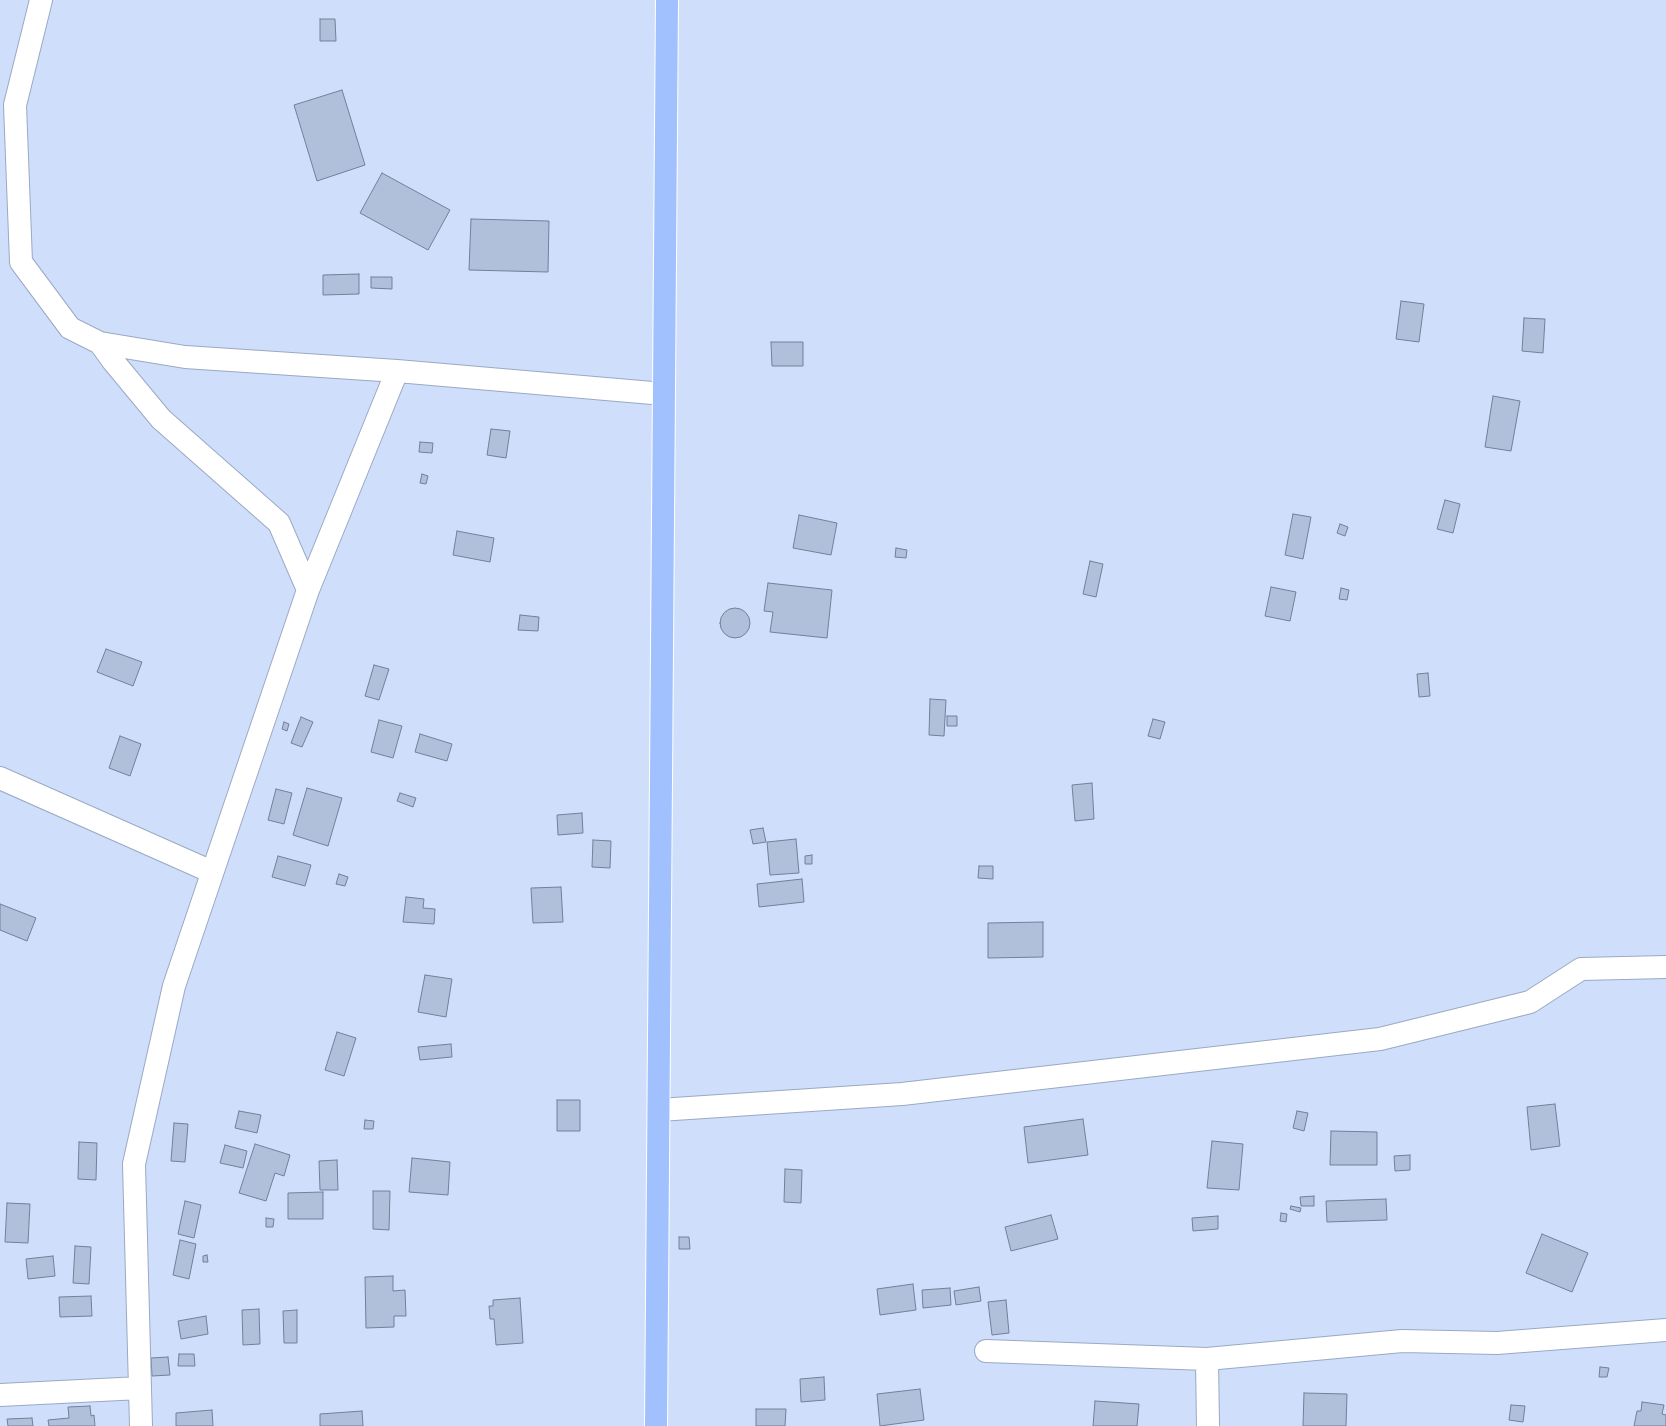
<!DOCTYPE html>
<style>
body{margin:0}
canvas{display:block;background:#cfdffb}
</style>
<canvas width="1666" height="1426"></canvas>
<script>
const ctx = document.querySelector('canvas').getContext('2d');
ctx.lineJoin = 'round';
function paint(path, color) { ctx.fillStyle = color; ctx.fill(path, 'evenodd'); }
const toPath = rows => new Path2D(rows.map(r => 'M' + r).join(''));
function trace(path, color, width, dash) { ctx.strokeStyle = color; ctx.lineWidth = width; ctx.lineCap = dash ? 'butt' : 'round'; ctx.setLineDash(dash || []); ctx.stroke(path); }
const building = toPath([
 [320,19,335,19,336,41,320,41,320,19],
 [342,90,365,165,317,181,294,105,342,90],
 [382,173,450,210,428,250,360,213,382,173],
 [471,219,549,221,548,272,469,270,471,219],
 [359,274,359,294,323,295,323,275,359,274],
 [371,277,392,277,392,289,371,288,371,277],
 [1401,301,1424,304,1419,342,1396,339,1401,301],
 [1524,318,1545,319,1543,353,1522,351,1524,318],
 [771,342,803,342,803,366,772,366,771,342],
 [1493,396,1520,401,1511,451,1485,447,1493,396],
 [491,429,510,431,506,458,487,455,491,429],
 [420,442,433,443,432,453,419,452,420,442],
 [422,474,428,476,426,484,420,483,422,474],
 [1445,500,1460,504,1453,533,1437,529,1445,500],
 [1293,514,1311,517,1303,559,1285,555,1293,514],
 [799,515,837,523,831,555,793,548,799,515],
 [1340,524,1348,527,1345,536,1337,533,1340,524],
 [457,531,494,538,490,562,453,555,457,531],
 [896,548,907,550,906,558,895,557,896,548],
 [1090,561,1103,564,1096,597,1083,594,1090,561],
 [768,583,832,590,827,638,770,632,773,612,764,611,768,583],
 [1271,587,1296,592,1290,621,1265,616,1271,587],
 [1341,588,1349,590,1347,600,1339,599,1341,588],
 '720 623a15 15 0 1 1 30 0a15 15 0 1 1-30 0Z',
 [520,615,539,617,538,631,518,630,520,615],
 [106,649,142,662,133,686,97,672,106,649],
 [374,665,389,669,379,700,365,696,374,665],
 [1428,673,1430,696,1419,697,1417,674,1428,673],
 [930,699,946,700,944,736,929,735,930,699],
 [947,716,957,716,957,726,947,726,947,716],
 [301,717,313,722,302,747,291,743,301,717],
 [1153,719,1165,722,1160,739,1148,736,1153,719],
 [379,720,402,726,393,758,371,752,379,720],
 [284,722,289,724,287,731,282,729,284,722],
 [420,734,452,744,447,761,415,752,420,734],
 [120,736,141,744,130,776,109,768,120,736],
 [1092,783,1094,819,1075,821,1072,785,1092,783],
 [307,788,342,798,328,846,293,835,307,788],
 [276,789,292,793,284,824,268,820,276,789],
 [400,793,416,798,413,807,397,801,400,793],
 [582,813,583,833,558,835,557,815,582,813],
 [763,828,766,842,753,844,750,830,763,828],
 [796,839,799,873,770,875,767,842,796,839],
 [593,840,611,841,610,868,592,867,593,840],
 [812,855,812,864,805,864,805,856,812,855],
 [278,856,311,865,305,886,272,877,278,856],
 [979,866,993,866,993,879,978,878,979,866],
 [339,874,348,877,345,886,336,884,339,874],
 [802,879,804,902,759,907,757,884,802,879],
 [561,887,563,922,533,923,531,888,561,887],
 [406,897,424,899,423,908,435,909,434,924,403,922,406,897],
 [0,904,36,918,27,941,0,930,0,904],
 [1043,922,1043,957,988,958,988,923,1043,922],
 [425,975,452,979,446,1017,418,1012,425,975],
 [337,1032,356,1038,344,1076,325,1070,337,1032],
 [451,1044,452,1057,420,1060,418,1047,451,1044],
 [557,1100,580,1100,580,1131,557,1131,557,1100],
 [1555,1104,1560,1146,1531,1150,1527,1107,1555,1104],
 [239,1111,261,1115,257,1133,235,1128,239,1111],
 [1297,1111,1308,1113,1304,1131,1293,1128,1297,1111],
 [1083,1119,1088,1155,1028,1163,1024,1127,1083,1119],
 [365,1120,374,1121,373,1129,364,1129,365,1120],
 [174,1123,188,1124,185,1162,171,1161,174,1123],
 [1331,1131,1377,1132,1377,1165,1330,1165,1331,1131],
 [1212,1141,1243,1144,1239,1190,1207,1188,1212,1141],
 [79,1142,97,1143,96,1180,78,1179,79,1142],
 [255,1144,290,1155,284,1176,275,1173,266,1201,239,1193,255,1144],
 [225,1145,247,1151,243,1168,220,1163,225,1145],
 [1410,1155,1410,1170,1395,1171,1394,1156,1410,1155],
 [412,1158,450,1162,448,1195,409,1192,412,1158],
 [337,1160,338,1190,320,1190,319,1161,337,1160],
 [785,1169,802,1170,801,1203,784,1202,785,1169],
 [373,1191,390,1191,389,1230,373,1229,373,1191],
 [323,1192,323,1219,288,1219,288,1193,323,1192],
 [1314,1196,1314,1206,1301,1206,1300,1197,1314,1196],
 [1386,1199,1387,1220,1327,1222,1326,1201,1386,1199],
 [185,1201,201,1205,194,1238,178,1234,185,1201],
 [7,1203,30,1204,28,1243,5,1242,7,1203],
 [1291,1206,1301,1208,1300,1212,1290,1209,1291,1206],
 [1281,1213,1287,1214,1286,1222,1280,1221,1281,1213],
 [1051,1215,1058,1239,1011,1251,1005,1227,1051,1215],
 [1218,1216,1218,1229,1193,1231,1192,1218,1218,1216],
 [266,1218,274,1219,273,1227,266,1227,266,1218],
 [1542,1234,1588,1253,1572,1292,1526,1273,1542,1234],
 [679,1237,689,1237,690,1249,679,1249,679,1237],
 [180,1240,196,1244,189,1279,173,1275,180,1240],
 [75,1246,91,1247,89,1284,73,1283,75,1246],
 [207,1255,208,1262,203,1262,203,1256,207,1255],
 [53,1256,55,1276,28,1279,26,1259,53,1256],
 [393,1276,393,1291,405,1290,406,1316,394,1316,394,1327,366,1328,365,1277,393,1276],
 [913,1284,916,1310,880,1315,877,1289,913,1284],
 [979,1287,981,1301,956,1305,954,1291,979,1287],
 [950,1288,951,1305,923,1308,922,1290,950,1288],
 [91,1296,92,1316,60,1317,59,1297,91,1296],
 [520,1298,523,1343,496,1345,494,1319,490,1319,489,1306,493,1306,493,1300,520,1298],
 [1006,1300,1009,1333,992,1335,988,1302,1006,1300],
 [259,1309,260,1344,243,1345,242,1310,259,1309],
 [297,1310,297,1343,284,1343,283,1311,297,1310],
 [206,1316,208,1334,181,1339,178,1321,206,1316],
 [179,1354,194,1354,195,1366,178,1366,179,1354],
 [168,1357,170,1375,152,1376,151,1358,168,1357],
 [1600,1367,1609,1368,1607,1377,1599,1377,1600,1367],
 [824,1377,825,1400,801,1402,800,1379,824,1377],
 [920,1389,924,1420,880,1426,877,1394,920,1389],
 [1304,1393,1347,1394,1346,1426,1303,1426,1304,1393],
 [1095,1401,1139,1404,1137,1426,1093,1426,1095,1401],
 [1642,1402,1664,1405,1662,1414,1666,1415,1666,1426,1634,1426,1637,1411,1641,1411,1642,1402],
 [1511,1405,1525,1406,1523,1422,1509,1420,1511,1405],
 [90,1406,91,1416,94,1415,95,1426,49,1426,48,1420,69,1418,68,1407,90,1406],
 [756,1409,786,1409,785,1426,756,1426,756,1409],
 [212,1410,213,1426,176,1426,176,1413,212,1410],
 [362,1411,363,1426,320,1426,320,1414,362,1411],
 [32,1418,33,1426,8,1426,7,1419,32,1418]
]);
const minor = toPath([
 [41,0,15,105,21,262,70,328,100,343,185,357,397,371,664,394],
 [100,343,113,361,161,419,279,523,308,590],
 [0,778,212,872],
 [659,1110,902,1094,1380,1039,1530,1002,1581,969,1666,967],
 [986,1351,1207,1359,1402,1341,1497,1343,1666,1330],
 [1207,1359,1208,1426],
 [0,1395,140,1388],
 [141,1426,134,1164,174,986,308,590,397,371]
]);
const major = toPath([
 [656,1426,667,0]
]);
paint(building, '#b0bfda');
trace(building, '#72809a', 1);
trace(minor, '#9aa9c3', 24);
trace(major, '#fff', 24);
trace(minor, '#fff', 22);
trace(major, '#a0c1fe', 22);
</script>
